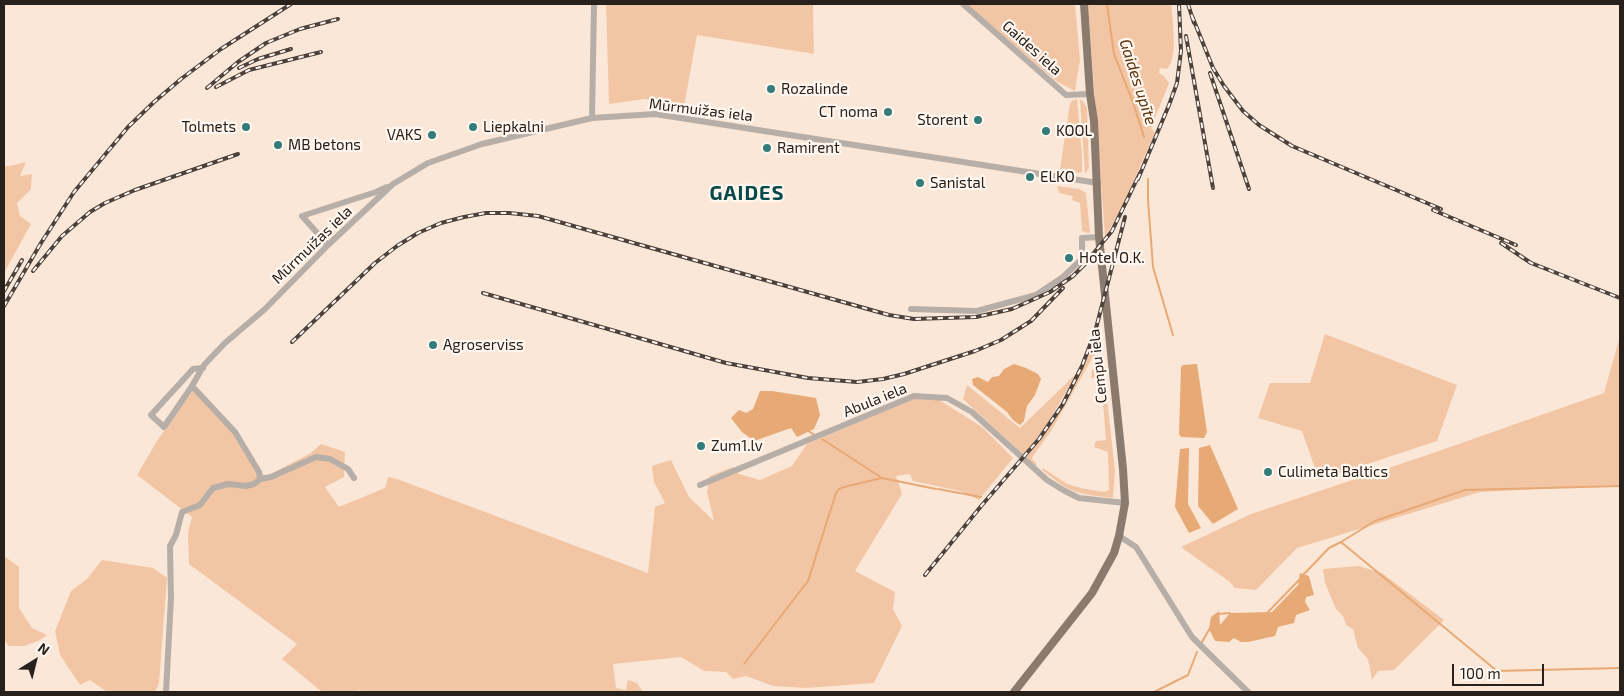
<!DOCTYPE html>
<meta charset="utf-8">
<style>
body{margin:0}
#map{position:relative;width:1624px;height:696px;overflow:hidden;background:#fbe7d7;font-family:"Exo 2",sans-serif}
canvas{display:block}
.frame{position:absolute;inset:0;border:5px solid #28211b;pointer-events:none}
.north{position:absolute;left:10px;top:636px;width:50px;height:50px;-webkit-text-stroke:4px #fff7f0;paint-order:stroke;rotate:36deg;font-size:14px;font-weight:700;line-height:20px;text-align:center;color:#28211b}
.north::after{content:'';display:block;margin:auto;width:18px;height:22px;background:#28211b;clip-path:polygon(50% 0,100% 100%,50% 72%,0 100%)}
.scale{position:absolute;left:1452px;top:664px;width:92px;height:22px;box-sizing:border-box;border:2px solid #28211b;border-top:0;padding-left:6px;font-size:15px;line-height:18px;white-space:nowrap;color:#28211b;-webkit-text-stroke:4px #fff7f0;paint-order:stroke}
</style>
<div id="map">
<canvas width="1624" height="696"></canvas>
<div class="frame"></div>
<div class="north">N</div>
<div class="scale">100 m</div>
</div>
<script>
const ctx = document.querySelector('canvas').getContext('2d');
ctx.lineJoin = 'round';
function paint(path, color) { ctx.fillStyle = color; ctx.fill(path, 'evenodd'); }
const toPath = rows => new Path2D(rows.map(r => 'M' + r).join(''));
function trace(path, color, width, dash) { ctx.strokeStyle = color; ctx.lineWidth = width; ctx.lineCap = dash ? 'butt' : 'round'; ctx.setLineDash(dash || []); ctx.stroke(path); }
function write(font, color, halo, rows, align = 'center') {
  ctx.font = font + ' "Exo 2",sans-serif'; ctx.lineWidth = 4.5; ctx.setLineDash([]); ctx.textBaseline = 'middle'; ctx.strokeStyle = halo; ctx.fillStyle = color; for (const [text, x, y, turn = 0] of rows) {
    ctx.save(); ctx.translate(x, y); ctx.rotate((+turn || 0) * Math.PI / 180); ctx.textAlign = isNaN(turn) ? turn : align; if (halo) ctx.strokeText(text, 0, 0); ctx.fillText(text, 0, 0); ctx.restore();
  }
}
const green = toPath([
 [606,4,813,4,814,54,697,35,684,106,645,99,609,104],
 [966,4,1075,4,1080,60,1075,91,1056,81],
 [1088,4,1171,4,1173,22,1174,49,1171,63,1167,69,1160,68,1159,73,1164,76,1169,83,1151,128,1155,133,1118,216,1105,236],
 [1077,99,1082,154,1082,172,1079,173,1060,169,1070,104,1072,101],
 [1080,100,1083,101,1087,108,1089,168,1085,174],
 [26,162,20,176,32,174,31,189,17,203,20,216,31,224,4,273,4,166,10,166],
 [1057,186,1079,189,1086,193,1090,232,1088,233,1082,231,1080,203,1072,200,1073,196,1059,193],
 [1099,322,1101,348,1098,348,1051,431,1033,456,1032,459,1037,464,1035,466,1026,457,1043,437,1070,393,1086,360],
 [1325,334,1457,385,1437,441,1319,480,1302,431,1258,418,1270,383,1310,383],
 [1620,336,1620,485,1480,492,1297,548,1256,590,1235,588,1230,582,1181,547,1251,514,1433,453,1604,393],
 [1099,364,1103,364,1115,471,1113,498,1089,495,1076,492,1063,486,1042,470,1043,468,1067,484,1081,488,1104,492,1109,490,1108,452,1094,447,1096,441,1106,440,1101,377,1091,378,1092,370],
 [1078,372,1046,426,1024,455,963,399,967,385,1020,428],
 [193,390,232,430,265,477,311,453,321,444,345,452,344,477,325,487,339,507,385,488,388,477,397,479,648,573,655,507,665,503,654,482,652,466,671,460,689,497,714,521,707,492,710,476,733,467,739,474,760,480,792,466,807,444,914,399,936,398,982,427,1013,458,979,500,960,491,913,481,910,474,896,476,902,494,855,571,895,592,893,609,902,626,874,683,806,688,773,686,746,676,733,679,726,672,704,671,681,657,613,664,616,688,626,690,628,680,637,683,643,692,362,692,360,690,354,692,322,692,282,659,297,644,189,564,188,533,192,517,137,475,157,441],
 [4,556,19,567,19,608,32,628,47,635,38,641,24,646,9,646,4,640],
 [102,560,153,568,167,578,159,683,155,692,107,692,90,680,80,685,60,655,55,631,71,591,87,579],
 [1359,566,1382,573,1444,620,1394,670,1378,671,1372,680,1368,659,1358,648,1353,629,1346,625,1343,616,1336,609,1325,583,1323,569]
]);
const water = toPath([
 [1014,364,1026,368,1038,374,1041,379,1035,395,1027,406,1024,421,1020,425,1013,420,1007,412,973,385,972,379,978,377,988,382,992,377,999,376,1004,369],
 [1197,364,1207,432,1204,438,1181,437,1179,434,1181,367,1183,365],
 [760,391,772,391,816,398,820,415,814,429,797,437,791,428,754,441,742,432,731,418,739,410,746,413,753,409],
 [1210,445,1238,509,1213,524,1198,506,1199,448],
 [1189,448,1188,504,1201,528,1189,533,1175,507,1180,449],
 [1300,573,1309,576,1314,595,1306,597,1305,602,1310,610,1296,615,1294,623,1278,627,1275,636,1248,642,1241,642,1234,638,1229,642,1215,641,1209,629,1211,617,1219,611,1220,625,1230,613,1272,612,1298,585]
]);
const stream = toPath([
 [1107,4,1114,54,1134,105,1144,137],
 [1148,179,1148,200,1153,267,1173,335],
 [807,430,816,436],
 [882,478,936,489],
 [938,489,981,497],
 [1341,542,1375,521,1465,490,1620,486],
 [1303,575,1329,548,1341,542,1497,671,1620,668],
 [1267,613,1300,579],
 [1218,614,1230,613],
 [1202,642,1210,628],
 [744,664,808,581,836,493,839,489,844,487,882,478,822,439],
 [1154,692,1188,675,1197,652]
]);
const minor = toPath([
 [963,4,1066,95,1090,94],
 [592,118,594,4],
 [328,245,302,216,376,192,387,187],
 [911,309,977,311,1036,295,1063,277,1082,259,1082,238,1099,237],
 [203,368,193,369,151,415,164,427,192,386,204,365,225,343,265,309,328,245,393,184,428,163,482,144,592,118,655,114,1098,183],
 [192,386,235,432,259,472,260,479],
 [260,479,271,477,316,457,330,459,348,469,354,478],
 [700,485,914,396,947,398,972,412,1047,480,1063,490,1079,498,1125,503],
 [1119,536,1136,547,1192,637,1248,692],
 [166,692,171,598,170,546,176,535,182,512,200,505,213,488,228,484,246,486,254,484,260,479]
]);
const major = toPath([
 [1014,692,1092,593,1114,553,1119,536,1125,503,1123,469,1099,237,1094,121,1090,94,1084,4]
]);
const rail = toPath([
 [1188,4,1194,23],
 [1192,16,1213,68,1224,86,1243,111,1259,125,1292,146,1441,209],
 [1186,36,1213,188],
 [239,68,258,59,291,49],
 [1210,73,1249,189],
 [216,87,249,70,321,52],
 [207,88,238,62,266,43,300,29,338,19],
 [1138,179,1169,105,1177,83,1181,51,1179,4],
 [1433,210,1516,245],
 [1501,243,1531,263,1620,298],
 [1083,266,1112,231,1140,173],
 [33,271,62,236,90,212,105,203,135,190,238,154],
 [4,291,22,260],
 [483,293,726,363,808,378,857,382,883,379,904,374,975,351,1001,340,1031,321,1063,288],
 [4,306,41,243,74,192,128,127,154,102,181,79,221,49,291,4],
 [292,342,375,263,397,246,418,233,441,223,464,217,486,213,509,213,538,216,889,315,914,319,976,317,1012,309,1050,292,1073,276,1088,261],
 [925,575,982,505,1039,439,1063,404,1082,366,1095,332,1125,217]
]);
const markers = [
 [771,89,5,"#337c7a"],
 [888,112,5,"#337c7a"],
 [978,120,5,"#337c7a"],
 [246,127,5,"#337c7a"],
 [473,127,5,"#337c7a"],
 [1046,131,5,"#337c7a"],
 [432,135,5,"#337c7a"],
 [278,145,5,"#337c7a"],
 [767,148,5,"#337c7a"],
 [1030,177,5,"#337c7a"],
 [920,183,5,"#337c7a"],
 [1069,258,5,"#337c7a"],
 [433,345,5,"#337c7a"],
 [701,446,5,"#337c7a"],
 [1268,472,5,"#337c7a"]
];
const streetNames = [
 ["Gaides iela",1032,48,42],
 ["Mūrmuižas iela",701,110,7],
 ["Mūrmuižas iela",312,245,-44],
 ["Cempu iela",1098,366,-96],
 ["Abula iela",875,400,-22]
];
const poiNames = [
 ["Rozalinde",781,89],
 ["CT noma",878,112,"right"],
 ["Storent",968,120,"right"],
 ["Tolmets",236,127,"right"],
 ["Liepkalni",483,127],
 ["KOOL",1056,131],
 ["VAKS",422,135,"right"],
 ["MB betons",288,145],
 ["Ramirent",777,148],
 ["ELKO",1040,177],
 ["Sanistal",930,183],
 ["Hotel O.K.",1079,258],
 ["Agroserviss",443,345],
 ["Zum1.lv",711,446],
 ["Culimeta Baltics",1278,472]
];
const waterNames = [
 ["Gaides upīte",1138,82,72]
];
const districtNames = [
 ["GAIDES",747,193]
];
paint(green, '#f2c6a4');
paint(water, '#e7a976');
trace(stream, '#e7a976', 2);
trace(minor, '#b7aea7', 6);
trace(major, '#8b7b6f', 8);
trace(rail, '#4c423b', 4);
trace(rail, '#fff7f0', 2, [5.5]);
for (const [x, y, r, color] of markers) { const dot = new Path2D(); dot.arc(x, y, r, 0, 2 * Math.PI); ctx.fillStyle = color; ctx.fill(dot); trace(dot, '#fff7f0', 2); }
write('15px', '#28211b', '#fff7f0', streetNames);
write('15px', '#28211b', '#fff7f0', poiNames, 'left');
write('italic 16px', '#5a3109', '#fff7f0', waterNames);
ctx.letterSpacing = '1px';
write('bold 20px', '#084949', '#fff7f0', districtNames);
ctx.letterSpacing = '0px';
</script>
